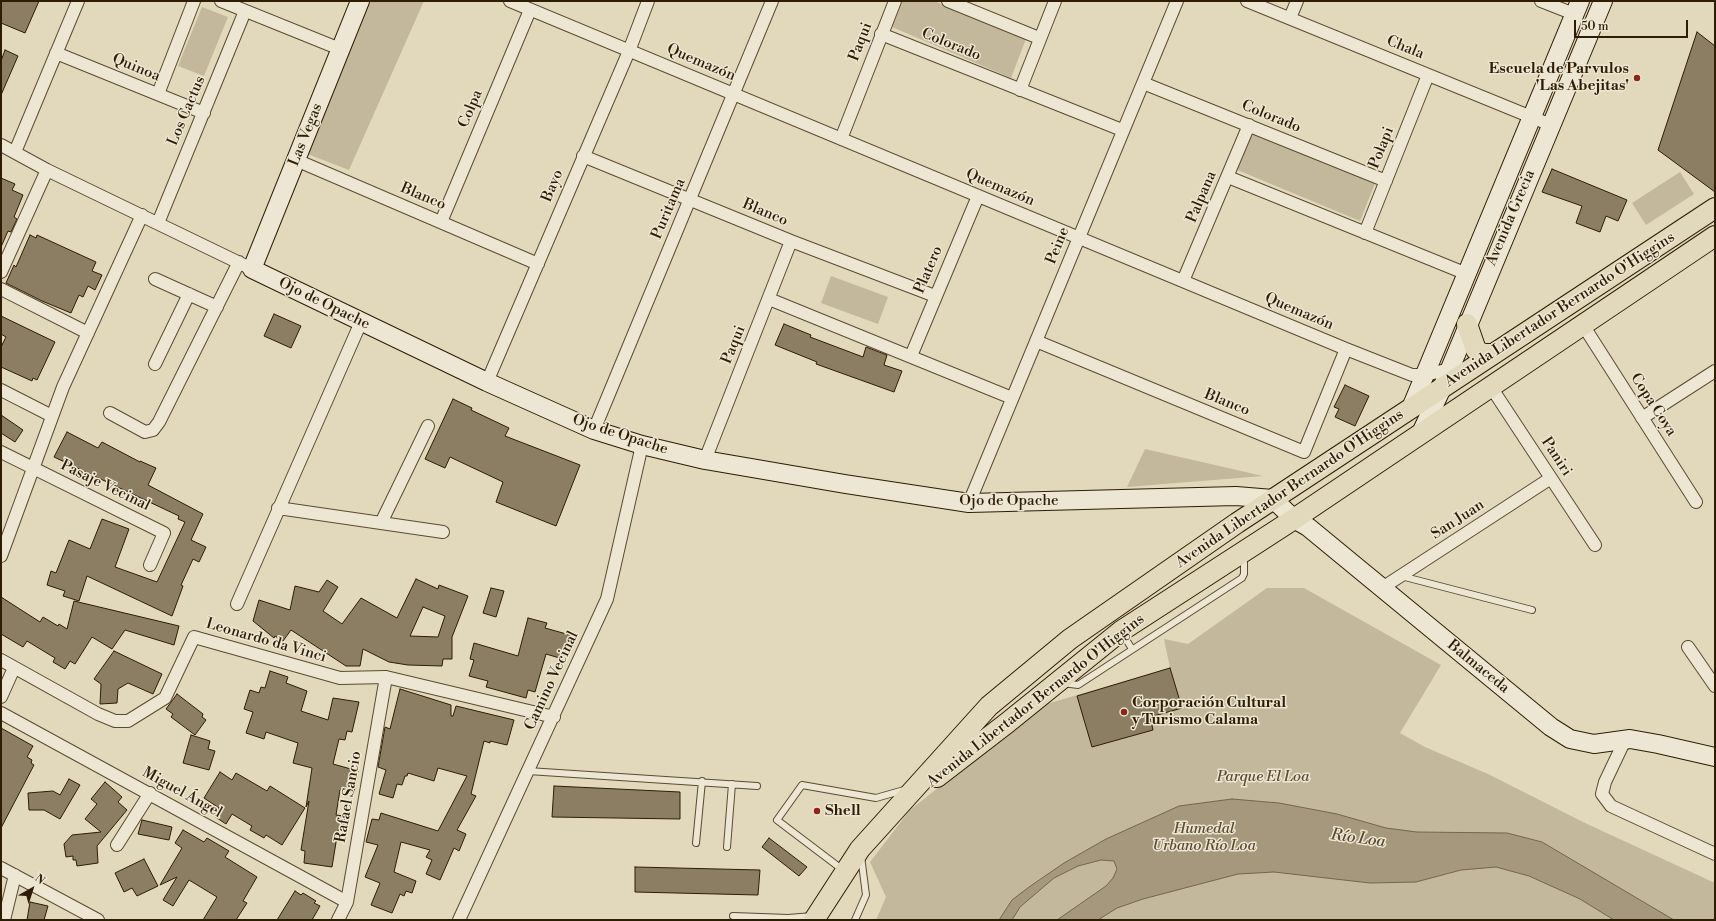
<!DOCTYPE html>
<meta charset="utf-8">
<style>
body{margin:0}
#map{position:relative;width:1716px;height:921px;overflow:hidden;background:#e2d8bb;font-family:"Libre Bodoni",serif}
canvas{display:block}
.frame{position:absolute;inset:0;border:2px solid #2e1c03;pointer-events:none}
.north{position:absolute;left:12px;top:869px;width:40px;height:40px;-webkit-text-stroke:3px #ece6d3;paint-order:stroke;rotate:39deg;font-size:11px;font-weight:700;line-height:16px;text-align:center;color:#2e1c03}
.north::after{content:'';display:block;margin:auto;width:14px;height:18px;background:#2e1c03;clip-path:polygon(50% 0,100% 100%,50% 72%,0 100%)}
.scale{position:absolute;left:1574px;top:20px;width:114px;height:18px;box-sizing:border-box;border:2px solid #2e1c03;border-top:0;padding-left:5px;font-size:12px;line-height:14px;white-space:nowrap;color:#2e1c03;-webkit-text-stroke:3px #ece6d3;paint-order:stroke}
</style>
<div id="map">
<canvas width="1716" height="921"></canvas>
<div class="frame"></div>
<div class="north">N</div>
<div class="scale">50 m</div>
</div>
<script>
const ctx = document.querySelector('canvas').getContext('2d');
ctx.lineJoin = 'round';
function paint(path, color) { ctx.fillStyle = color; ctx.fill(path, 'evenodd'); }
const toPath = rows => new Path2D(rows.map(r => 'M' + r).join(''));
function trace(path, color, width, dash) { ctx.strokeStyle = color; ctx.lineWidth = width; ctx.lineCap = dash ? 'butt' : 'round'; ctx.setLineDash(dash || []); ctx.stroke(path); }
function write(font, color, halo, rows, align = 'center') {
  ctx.font = font + ' "Libre Bodoni",serif'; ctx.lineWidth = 3; ctx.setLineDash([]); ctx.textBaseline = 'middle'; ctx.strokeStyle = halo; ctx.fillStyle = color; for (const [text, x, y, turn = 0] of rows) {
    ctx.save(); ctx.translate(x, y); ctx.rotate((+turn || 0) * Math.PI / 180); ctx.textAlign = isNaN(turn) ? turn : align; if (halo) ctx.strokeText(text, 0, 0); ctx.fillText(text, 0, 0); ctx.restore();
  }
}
const green = toPath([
 [370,1,424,1,349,170,305,153],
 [902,1,934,1,1026,39,1011,78,892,27],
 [202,7,228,17,204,76,178,66],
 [1252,130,1376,181,1360,221,1235,169],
 [1680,172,1694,194,1646,225,1632,203],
 [831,276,888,297,878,324,821,303],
 [1145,449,1263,476,1127,487],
 [1267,588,1304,588,1441,665,1400,733,1425,747,1488,774,1585,823,1715,883,1715,920,876,920,886,897,870,862,910,810,1043,705,1170,668,1164,639,1188,644]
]);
const water = toPath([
 [1232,799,1279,803,1337,814,1386,828,1417,832,1507,833,1542,842,1674,920,1614,920,1580,899,1529,876,1496,867,1461,870,1416,882,1370,883,1274,872,1238,874,1143,899,1117,908,1098,920,1057,920,1106,886,1113,878,1117,869,1114,861,1101,860,1078,866,1054,878,1020,907,1012,920,999,920,1012,900,1029,887,1064,863,1106,839,1179,806,1232,799]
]);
const building = toPath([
 [1,1,39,1,25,33,1,23,1,1],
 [1697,32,1715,46,1715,192,1658,150,1697,32],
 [5,50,18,56,1,95,1,61,5,50],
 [1552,169,1627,200,1618,221,1606,216,1600,232,1576,223,1582,206,1542,192,1552,169],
 [1,178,15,184,12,190,23,195,14,217,17,219,11,232,8,231,1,247,1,178],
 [30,235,36,238,37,235,96,262,92,271,102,275,95,290,88,286,83,297,79,295,71,313,42,301,6,283,14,265,16,267,30,235],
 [274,314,301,326,291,348,264,336,274,314],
 [1,316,55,342,37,380,33,378,32,381,1,367,1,347,6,337,1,334,1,316],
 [784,324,811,335,810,337,863,357,866,347,887,355,884,365,902,371,894,392,816,364,817,362,775,345,784,324],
 [1345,385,1369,396,1355,426,1335,417,1339,409,1334,407,1345,385],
 [453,399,472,408,471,410,509,428,505,436,580,465,556,526,496,502,503,482,450,457,445,468,425,459,453,399],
 [1,415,23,430,15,442,1,433,1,415],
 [67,432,98,448,102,442,140,462,140,461,156,468,148,485,203,514,191,540,206,547,199,562,193,559,181,585,183,586,172,616,87,576,79,601,63,596,65,591,47,585,51,571,56,573,69,540,90,549,102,519,129,529,115,567,157,582,185,522,178,519,179,516,54,457,67,432],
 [416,579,438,589,439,585,468,596,452,637,452,659,443,659,442,666,408,665,389,662,363,649,360,666,346,666,291,630,283,641,275,636,274,638,253,621,259,600,290,610,295,586,319,592,327,580,338,587,323,611,342,624,361,598,397,618,416,579],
 [423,607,445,616,438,637,410,636,423,607],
 [491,588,504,591,496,617,483,613,491,588],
 [1,597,40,622,43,617,58,626,59,624,67,629,74,601,179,626,174,645,125,630,112,649,92,637,75,664,70,661,65,669,53,662,55,658,27,641,23,647,1,634,1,597],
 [528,618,547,623,545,628,570,635,563,659,546,654,535,692,528,690,526,698,486,687,488,681,469,676,474,660,470,659,474,643,518,656,528,618],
 [114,651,162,674,153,694,128,683,118,689,117,703,100,704,101,684,94,679,114,651],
 [1170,668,1182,708,1150,717,1153,730,1092,747,1077,696,1170,668],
 [270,671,288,677,286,683,307,691,301,711,328,720,333,698,359,702,352,732,347,731,345,740,339,739,333,764,358,771,354,792,340,790,336,815,345,816,343,831,338,830,332,867,304,863,305,851,301,850,309,801,306,807,312,768,293,763,298,743,266,732,264,739,246,733,253,712,244,709,250,690,259,693,261,687,265,688,270,671],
 [400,689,451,705,451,716,453,716,456,706,514,720,507,745,490,741,490,743,484,741,471,794,476,796,457,830,466,834,459,851,454,848,440,880,426,874,432,860,426,857,430,850,401,842,394,872,416,881,412,893,406,891,404,896,400,894,392,913,371,905,380,883,365,877,378,845,366,842,372,819,379,820,381,813,438,831,467,776,438,768,434,781,408,773,407,776,405,776,402,785,397,784,393,798,379,794,386,770,378,767,385,727,390,729,400,689],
 [177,694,203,714,202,717,206,720,195,735,171,717,173,714,166,709,177,694],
 [1,728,33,746,27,757,32,760,31,763,34,765,1,828,1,728],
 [191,735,210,741,208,749,215,751,209,770,183,763,191,735],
 [220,772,232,780,236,773,267,791,270,786,305,808,282,845,266,835,264,838,250,830,252,826,232,814,226,824,214,816,219,808,204,798,220,772],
 [69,779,80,785,60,819,44,810,29,810,28,793,53,791,60,795,69,779],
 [105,782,122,797,118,802,127,810,97,846,98,863,77,866,76,860,73,860,73,856,66,857,64,844,72,835,101,832,85,819,97,804,91,799,105,782],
 [554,786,680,792,680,819,552,817,554,786],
 [142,820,172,827,169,840,138,834,142,820],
 [183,830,204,842,207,838,229,851,225,857,257,877,243,901,247,903,236,920,203,920,217,897,189,880,173,906,163,900,177,877,160,885,182,848,175,843,183,830],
 [769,838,807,867,799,876,762,847,769,838],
 [144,859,158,886,137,896,132,888,124,892,115,873,144,859],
 [635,867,760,870,758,895,635,892,635,867],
 [295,891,301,895,303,893,316,901,314,903,320,906,312,920,277,920,295,891],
 [30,902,48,906,44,920,27,920,30,902]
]);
const lane = toPath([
 [1401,576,1532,610],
 [1122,633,1132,649],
 [1063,683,1078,685,1242,578,1244,574,1244,556],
 [528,771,757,786],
 [696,843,702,781],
 [727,847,732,784],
 [843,870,777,820,802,785,876,798,904,790],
 [733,916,788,918,813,916],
 [855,920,866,895,861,856]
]);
const street = toPath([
 [221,1,340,49],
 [510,1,1346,349,1412,375,1425,375,1454,368],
 [948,1,1039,38],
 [1247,1,1551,125],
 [1541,1,1574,14],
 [1290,18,1297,1],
 [881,34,1122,130],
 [56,53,204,113],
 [1143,83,1386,181],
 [1020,90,1055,1],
 [158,94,194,1],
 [841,139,895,1],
 [1,145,47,170,252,269],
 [15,152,78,1],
 [583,156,791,241,935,296],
 [296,160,538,264],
 [1228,177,1467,274],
 [441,222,530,10],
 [158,223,245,11],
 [1365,233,1428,75],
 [1,272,47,170],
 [155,279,217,307],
 [1183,281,1249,125],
 [1,289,88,333],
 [769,299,1012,398],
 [1583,325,1696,502],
 [1036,341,1304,452,1346,349],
 [911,356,978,196],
 [155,364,189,294],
 [487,382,629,51,648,1],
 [1491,387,1595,545],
 [1,390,52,416],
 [110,413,145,432,153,430,159,422,239,262],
 [1642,418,1715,371],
 [594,430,772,1],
 [1,452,164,533,150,565],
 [705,460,791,241],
 [969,503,1177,1],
 [278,508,443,532],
 [381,523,428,426],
 [1,556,63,387,142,215],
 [1382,588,1551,478],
 [237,604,361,322],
 [1688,647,1715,686],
 [1,660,98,714,115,721,128,721,165,698,194,637,340,678,386,677,554,717],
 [1,697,14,668],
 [1,713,347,902],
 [1625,740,1605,782,1602,794,1611,806,1715,854],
 [117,845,150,793],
 [1,868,98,920],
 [4,920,15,875],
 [338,920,347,902,386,677],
 [459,920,607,599,642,445]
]);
const secondary = toPath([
 [360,1,252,269,487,382,594,430,642,445,705,460,845,484,969,503,1236,496,1273,499,1294,519,1308,527,1551,727,1570,739,1594,744,1630,739,1658,744,1715,757],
 [1411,408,1580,1],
 [1420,435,1442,388,1603,1]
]);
const primary = toPath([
 [1467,324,1476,350,1483,354,1493,354],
 [937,777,1007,723,1121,631,1294,519,1715,236],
 [814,920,860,849,989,706,1070,639,1237,523,1715,208]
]);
const markers = [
 [1637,78,4,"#8f2418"],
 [1124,712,4,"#8f2418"],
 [817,811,4,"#8f2418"]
];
const streetNames = [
 ["Paqui",861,42,-69],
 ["Colorado",951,45,22],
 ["Chala",1405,48,22],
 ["Quemazón",701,63,23],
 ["Quinoa",136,68,22],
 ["Colpa",471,109,-67],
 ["Los Cactus",187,111,-67],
 ["Colorado",1271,117,22],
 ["Las Vegas",306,135,-68],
 ["Polapi",1382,148,-68],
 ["Bayo",553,186,-68],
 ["Quemazón",1000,188,23],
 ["Blanco",423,197,23],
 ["Palpana",1202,197,-67],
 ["Puritama",669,209,-67],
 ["Blanco",765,213,23],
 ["Avenida Grecia",1511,218,-67],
 ["Peine",1058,246,-68],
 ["Platero",929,270,-67],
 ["Ojo de Opache",324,304,26],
 ["Avenida Libertador Bernardo O'Higgins",1560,310,-33],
 ["Quemazón",1299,312,23],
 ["Paqui",734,345,-68],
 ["Blanco",1227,403,22],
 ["Copa Coya",1653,405,57],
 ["Ojo de Opache",620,435,18],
 ["Paniri",1556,457,57],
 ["Pasaje Vecinal",105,486,26],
 ["Avenida Libertador Bernardo O'Higgins",1290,489,-34],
 ["Ojo de Opache",1009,501],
 ["San Juan",1458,520,-33],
 ["Leonardo da Vinci",266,641,16],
 ["Balmaceda",1478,667,39],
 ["Camino Vecinal",552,681,-65],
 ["Avenida Libertador Bernardo O'Higgins",1036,701,-38],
 ["Miguel Ángel",182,793,29],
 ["Rafael Sancio",349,797,-80]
];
const poiNames = [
 ["Escuela de Parvulos",1629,69,"right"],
 ["'Las Abejitas'",1629,86,"right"],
 ["Corporación Cultural",1132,703],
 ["y Turismo Calama",1132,720],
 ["Shell",825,811]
];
const parkNames = [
 ["Parque El Loa",1263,777],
 ["Humedal",1204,829],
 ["Urbano Río Loa",1204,846]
];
const waterNames = [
 ["Río Loa",1358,839,8]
];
paint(green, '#c3b89c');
paint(water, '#a5987c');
trace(water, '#75664c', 1);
paint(building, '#8c7e63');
trace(building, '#2e1c03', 1);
trace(lane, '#5b4b31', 8);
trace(street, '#5b4b31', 14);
trace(secondary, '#2e1c03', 20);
trace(primary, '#2e1c03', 22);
trace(lane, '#ece6d3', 6);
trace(street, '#ece6d3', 12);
trace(secondary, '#ece6d3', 18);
trace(primary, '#e2d8bb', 20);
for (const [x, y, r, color] of markers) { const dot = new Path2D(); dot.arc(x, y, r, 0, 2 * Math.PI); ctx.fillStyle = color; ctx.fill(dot); trace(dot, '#ece6d3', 1.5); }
write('15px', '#2e1c03', '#ece6d3', streetNames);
write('bold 15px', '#2e1c03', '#ece6d3', poiNames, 'left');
write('italic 15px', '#5b4b31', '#ece6d3', parkNames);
write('italic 16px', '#58472d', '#ece6d3', waterNames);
</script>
